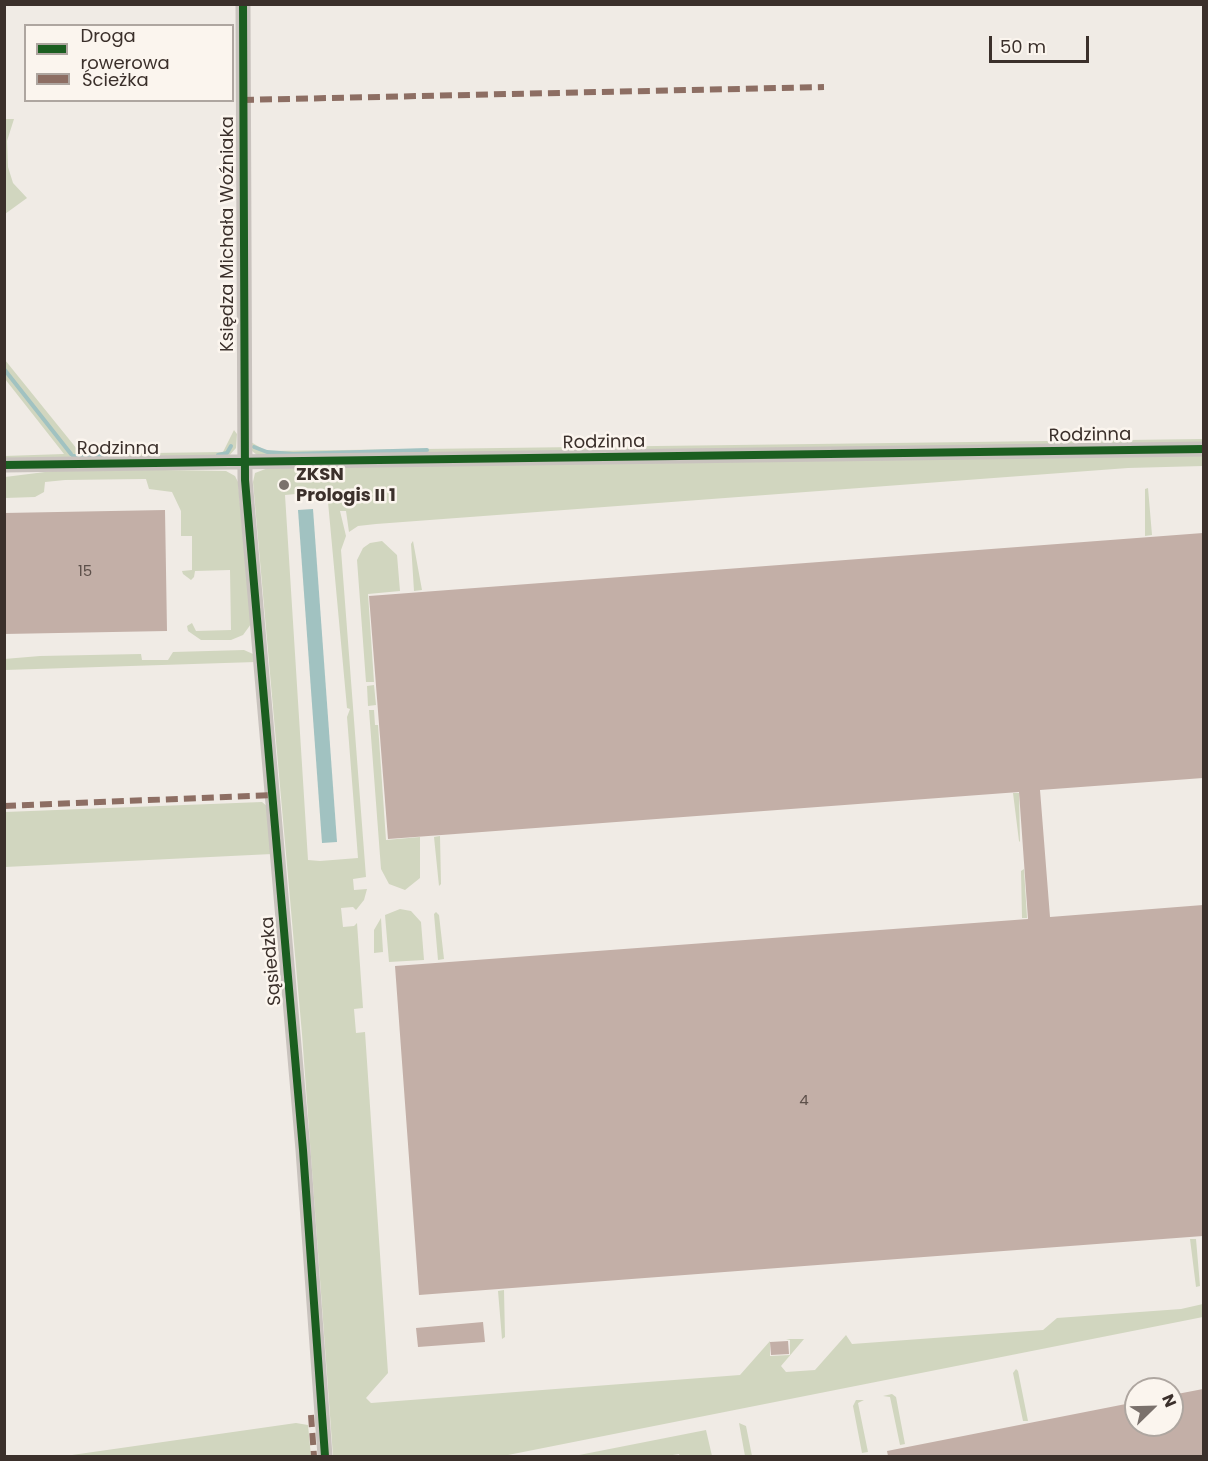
<!DOCTYPE html>
<meta charset="utf-8">
<style>
body{margin:0}
#map{position:relative;width:1208px;height:1461px;overflow:hidden;background:#f0ebe5;font-family:Poppins,sans-serif}
canvas{display:block}
.frame{position:absolute;inset:0;border:6px solid #3b302b;pointer-events:none}
.legend{position:absolute;left:24px;top:24px;width:210px;height:78px;box-sizing:border-box;background:#fbf5ee;border:2px solid #aea6a0;margin:0;padding:8px 10px;list-style:none;font-size:18px;color:#3b302b}
.legend li{display:flex;align-items:center;gap:12px;height:30px}
.legend b{width:30px;border:2px solid #aea6a0}
.north{position:absolute;left:1124px;top:1377px;width:60px;height:60px;box-sizing:border-box;background:#fbf5ee;border:2px solid #aea6a0;border-radius:50%;rotate:67deg;font-size:16px;font-weight:700;line-height:24px;text-align:center;color:#3b302b}
.north::after{content:'';display:block;margin:auto;width:21px;height:27px;background:#7a716c;clip-path:polygon(50% 0,100% 100%,50% 72%,0 100%)}
.scale{position:absolute;left:989px;top:36px;width:100px;height:27px;box-sizing:border-box;border:3px solid #3b302b;border-top:0;padding-left:8px;font-size:18px;line-height:21px;white-space:nowrap;color:#3b302b;-webkit-text-stroke:4px #fbf5ee;paint-order:stroke}
</style>
<div id="map">
<canvas width="1208" height="1461"></canvas>
<div class="frame"></div>
<ul class="legend">
<li><b style="height:8px;background:#1b5e20"></b>Droga rowerowa</li>
<li><b style="height:8px;background:#8d6e63"></b>Ścieżka</li>
</ul>
<div class="north">N</div>
<div class="scale">50 m</div>
</div>
<script>
const ctx = document.querySelector('canvas').getContext('2d');
ctx.lineJoin = 'round';
function paint(path, color) { ctx.fillStyle = color; ctx.fill(path, 'evenodd'); }
const toPath = rows => new Path2D(rows.map(r => 'M' + r).join(''));
function trace(path, color, width, dash) { ctx.strokeStyle = color; ctx.lineWidth = width; ctx.lineCap = dash ? 'butt' : 'round'; ctx.setLineDash(dash || []); ctx.stroke(path); }
function write(font, color, halo, rows, align = 'center') {
  ctx.font = font + ' Poppins,sans-serif'; ctx.lineWidth = 5; ctx.setLineDash([]); ctx.textBaseline = 'middle'; ctx.strokeStyle = halo; ctx.fillStyle = color; for (const [text, x, y, turn = 0] of rows) {
    ctx.save(); ctx.translate(x, y); ctx.rotate((+turn || 0) * Math.PI / 180); ctx.textAlign = isNaN(turn) ? turn : align; if (halo) ctx.strokeText(text, 0, 0); ctx.fillText(text, 0, 0); ctx.restore();
  }
}
const green = toPath([
 [5,119,14,119,7,141,8,167,13,183,27,198,5,214],
 [5,360,81,454,223,452,234,430,237,434,236,448,228,457,5,460,4,456,64,454,5,379],
 [1204,439,1203,444,257,455,252,451,251,442,266,451],
 [1203,454,1203,466,1128,468,376,524,358,526,349,532,346,511,340,511,346,536,341,550,366,877,353,879,354,890,367,889,364,900,356,910,353,907,341,908,343,927,354,926,357,923,363,1008,354,1009,356,1033,365,1032,388,1373,366,1398,371,1403,740,1375,770,1341,770,1356,790,1355,790,1340,786,1339,804,1339,781,1366,786,1372,815,1370,846,1335,852,1344,1043,1330,1057,1318,1181,1309,1203,1304,1203,1317,503,1456,333,1456,302,1034,253,482,255,473,268,468],
 [327,491,347,708,350,709,347,717,358,858,320,861,308,860,285,495],
 [104,469,226,471,235,476,238,482,251,624,243,635,231,640,201,640,188,631,187,626,192,623,196,631,231,630,230,570,195,571,194,577,191,580,183,574,182,571,192,570,192,536,181,536,181,511,172,492,149,489,146,479,143,479,65,480,45,482,44,492,35,497,5,498,5,477,53,471],
 [1148,488,1152,535,1145,536,1145,489],
 [382,541,397,555,400,591,368,594,374,682,366,682,357,560,363,548,370,543],
 [413,541,422,590,414,591,411,544],
 [244,650,253,654,256,662,5,670,4,659,40,656,141,654,142,660,168,660,173,652],
 [374,685,376,705,368,706,367,686],
 [369,710,374,710,375,725,378,725,386,840,420,837,420,878,405,890,389,884,381,869],
 [1013,793,1019,793,1020,842,1019,841],
 [262,802,268,807,272,854,5,867,5,812],
 [440,836,441,884,439,886,434,837],
 [1024,869,1027,918,1022,918,1021,871],
 [400,909,411,911,421,922,424,960,389,962,385,915],
 [436,912,439,915,444,959,438,960,434,914],
 [381,918,383,952,374,953,374,930],
 [1190,1239,1196,1239,1200,1286,1196,1287],
 [504,1290,505,1337,502,1339,498,1291],
 [1016,1369,1018,1371,1028,1421,1023,1421,1013,1373],
 [892,1394,896,1397,905,1444,900,1445,890,1397,883,1396],
 [856,1400,864,1400,858,1403,868,1452,862,1453,853,1406],
 [296,1423,308,1425,311,1456,65,1456],
 [739,1423,746,1426,752,1456,745,1456],
 [706,1430,712,1456,680,1456,679,1454,666,1456,574,1456]
]);
const water = toPath([
 [313,509,337,842,322,843,298,510]
]);
const stream = toPath([
 [4,369,71,454],
 [254,447,267,452,293,454,427,450],
 [218,455,227,453,231,446],
 [73,456,126,456]
]);
const building = toPath([
 [165,510,167,631,4,634,4,513],
 [1203,533,1203,778,1040,790,1050,917,1203,905,1203,1236,419,1295,395,966,1028,919,1019,792,388,839,369,596],
 [483,1322,485,1342,418,1347,416,1328],
 [788,1341,789,1354,771,1355,770,1342],
 [1203,1389,1203,1456,888,1456,887,1451,1136,1402,1136,1425,1172,1425,1172,1395]
]);
const minor = toPath([
 [243,4,245,480,303,1150,325,1456],
 [4,465,1204,449]
]);
const quiet = toPath([
 [242,100,824,87],
 [4,806,273,795],
 [311,1415,314,1456]
]);
const cycleway = toPath([
 [243,4,245,480,303,1150,325,1456],
 [4,465,1204,449]
]);
const markers = [
 [284,485,6,"#7a716c"]
];
const numberNames = [
 ["15",85,572],
 ["4",804,1101]
];
const streetNames = [
 ["Księdza Michała Woźniaka",228,234,-90],
 ["Rodzinna",1090,436,-1],
 ["Rodzinna",604,443,-1],
 ["Rodzinna",118,449],
 ["Sąsiedzka",272,961,-95]
];
const poiNames = [
 ["ZKSN",296,475],
 ["Prologis II 1",296,496]
];
paint(green, '#d1d6bf');
paint(water, '#a1c2c1');
trace(stream, '#a1c2c1', 4);
paint(building, '#c3afa7');
trace(minor, '#c9c3be', 15);
trace(quiet, '#8d6e63', 6, [12, 6]);
trace(cycleway, '#1b5e20', 8);
for (const [x, y, r, color] of markers) { const dot = new Path2D(); dot.arc(x, y, r, 0, 2 * Math.PI); ctx.fillStyle = color; ctx.fill(dot); trace(dot, '#fbf5ee', 2); }
write('15px', '#5d504a', null, numberNames);
write('18px', '#3b302b', '#fbf5ee', streetNames);
write('bold 18px', '#3b302b', '#fbf5ee', poiNames, 'left');
</script>
